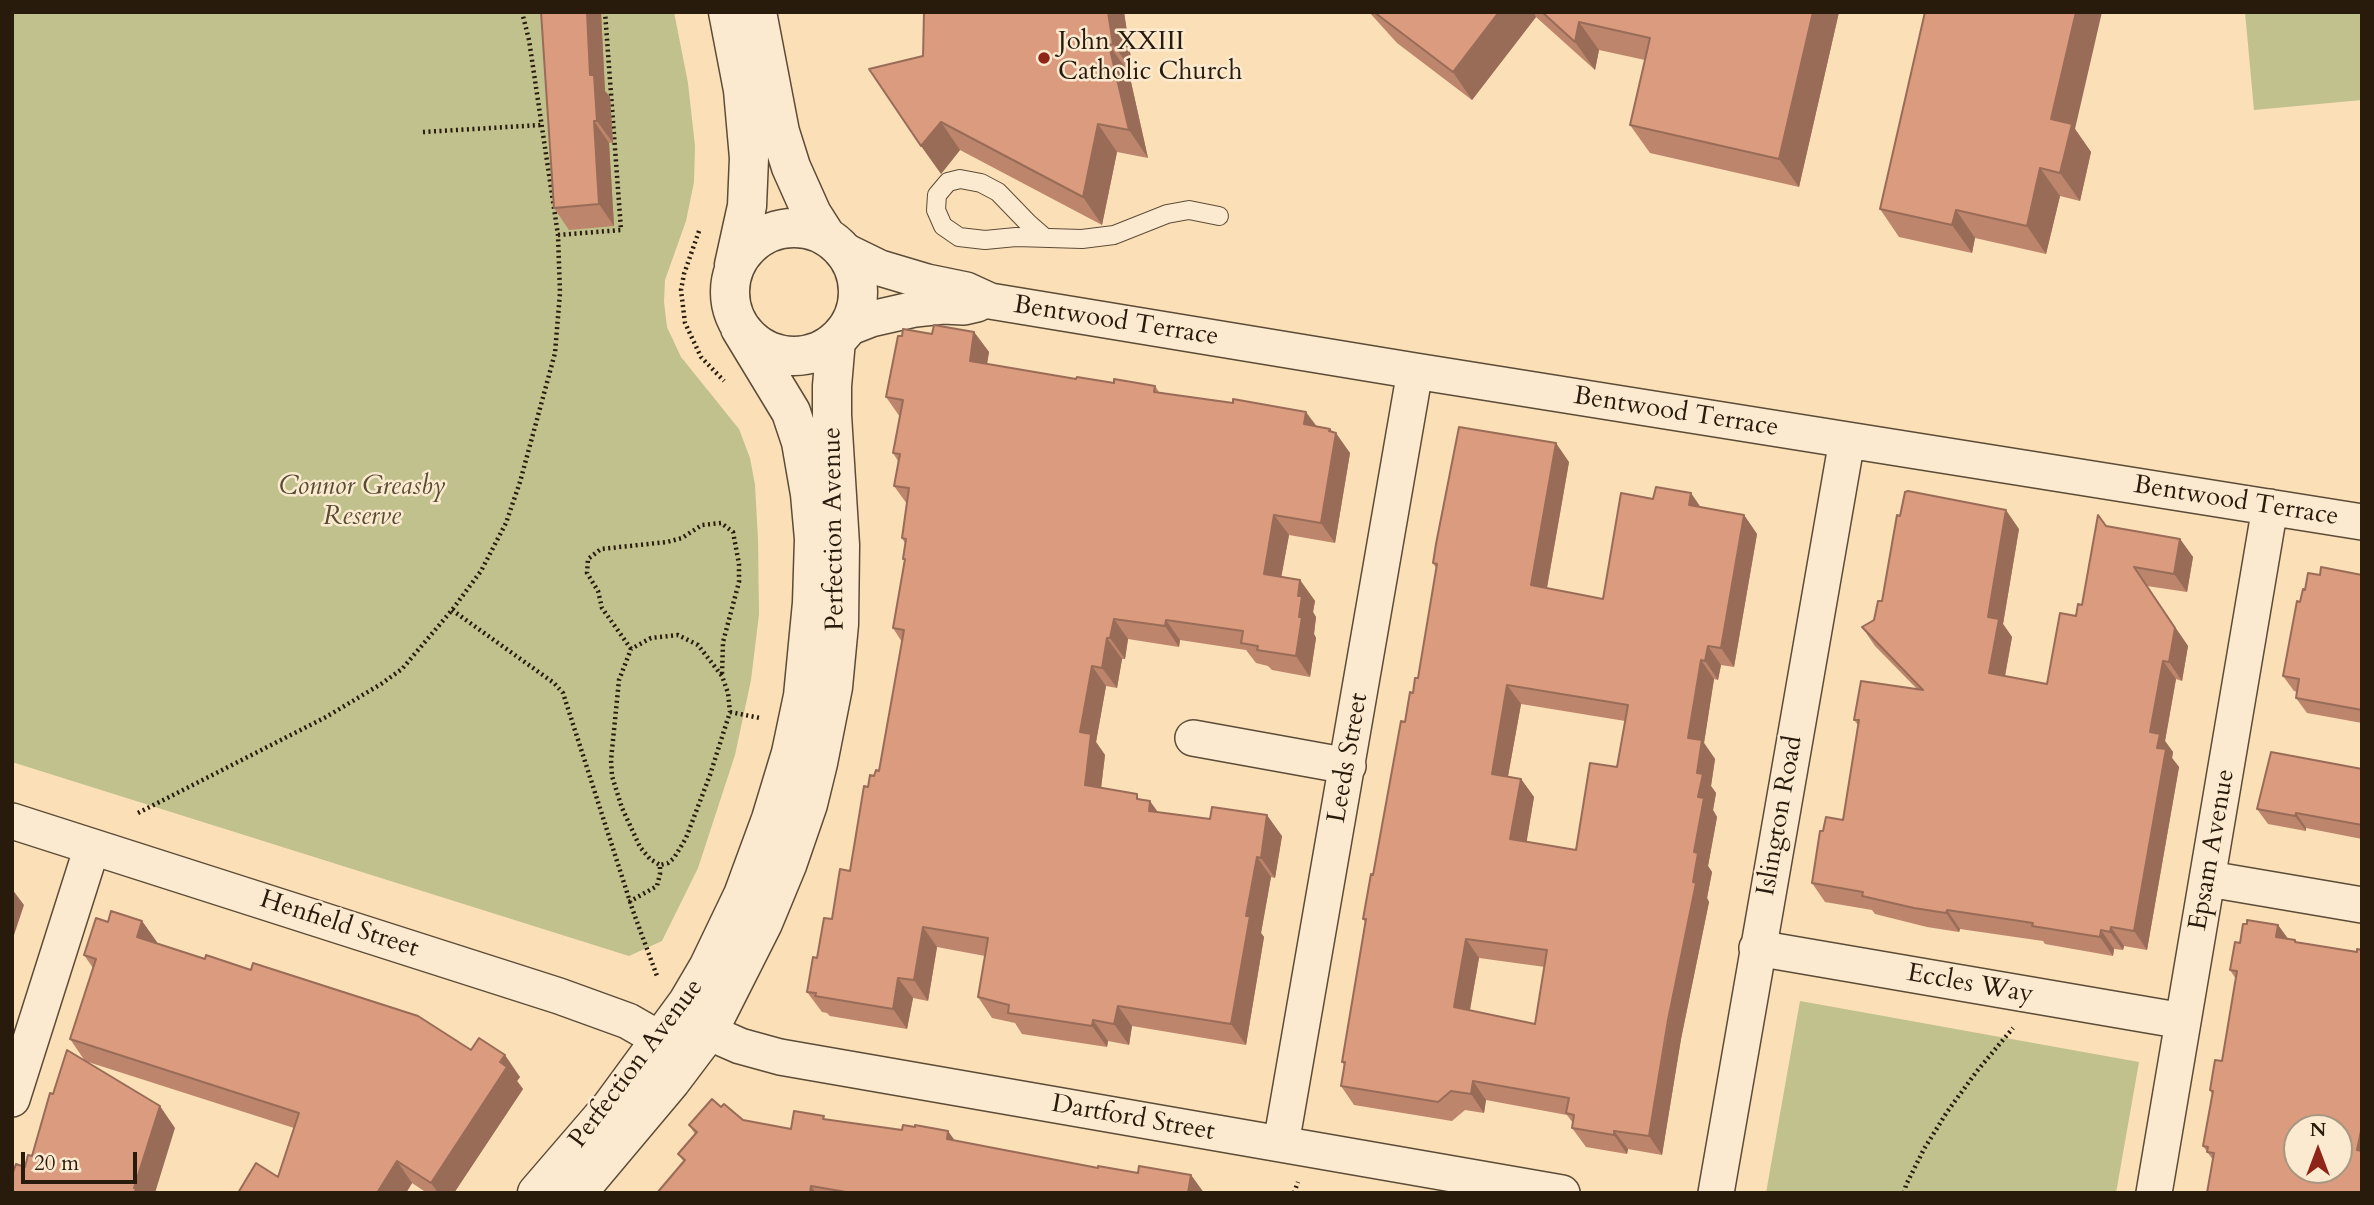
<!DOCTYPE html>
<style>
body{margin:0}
#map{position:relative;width:2374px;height:1205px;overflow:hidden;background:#fadfb7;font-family:Cardo,serif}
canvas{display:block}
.frame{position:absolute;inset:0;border:14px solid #281b0c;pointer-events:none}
.north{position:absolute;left:2283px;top:1114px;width:70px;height:70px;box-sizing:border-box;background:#fcead0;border:2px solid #a79782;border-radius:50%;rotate:0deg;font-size:19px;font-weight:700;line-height:28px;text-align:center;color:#281b0c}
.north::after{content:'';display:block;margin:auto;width:24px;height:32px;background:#8f2418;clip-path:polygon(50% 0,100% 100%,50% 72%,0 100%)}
.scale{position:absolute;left:21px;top:1152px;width:116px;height:32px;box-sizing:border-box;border:4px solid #281b0c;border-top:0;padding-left:9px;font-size:21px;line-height:24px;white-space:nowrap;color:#281b0c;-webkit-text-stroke:5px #fcead0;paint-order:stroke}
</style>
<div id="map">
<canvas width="2374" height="1205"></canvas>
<div class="frame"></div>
<div class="north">N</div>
<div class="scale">20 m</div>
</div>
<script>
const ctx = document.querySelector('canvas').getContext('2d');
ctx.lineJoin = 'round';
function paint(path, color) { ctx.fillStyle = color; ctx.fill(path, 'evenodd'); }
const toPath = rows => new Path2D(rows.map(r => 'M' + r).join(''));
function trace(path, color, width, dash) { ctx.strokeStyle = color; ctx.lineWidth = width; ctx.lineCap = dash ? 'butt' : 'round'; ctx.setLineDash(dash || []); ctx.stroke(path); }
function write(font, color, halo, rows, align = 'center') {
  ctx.font = font + ' Cardo,serif'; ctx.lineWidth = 5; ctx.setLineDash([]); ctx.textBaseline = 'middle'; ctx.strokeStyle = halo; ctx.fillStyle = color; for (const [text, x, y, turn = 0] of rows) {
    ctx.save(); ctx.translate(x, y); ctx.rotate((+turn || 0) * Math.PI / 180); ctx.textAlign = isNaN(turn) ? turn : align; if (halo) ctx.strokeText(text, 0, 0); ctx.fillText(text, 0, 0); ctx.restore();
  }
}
const green = toPath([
 [12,12,674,12,688,83,695,146,694,182,686,221,665,280,664,302,667,327,681,357,739,429,750,458,755,485,758,539,759,614,751,680,735,755,698,868,662,941,629,956,12,762],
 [2245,12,2362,12,2362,100,2254,110],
 [1800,1001,2139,1062,2116,1193,1766,1193]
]);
const path = toPath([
 [423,132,541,125],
 [699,231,684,274,681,290,685,323,701,357,724,381],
 [558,235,621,230,605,12],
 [452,610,554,683,563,693,633,911,657,976,658,974],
 [631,649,602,608,598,591,587,573,588,559,601,549,667,542,682,538,702,525,721,523,733,532,739,564,739,582,723,642,722,674],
 [730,712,760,718],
 [138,813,326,717,381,684,402,669,452,610,481,571,506,523,520,482,555,353,560,293,558,235,529,40,522,12],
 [629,902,657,886,660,874,660,865,650,859,640,847,622,808,612,776,611,760,619,680,631,649,651,638,678,635,698,645,722,676,728,693,730,712,710,775,686,838,674,858,668,863,660,865],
 [1294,1193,1298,1182],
 [1904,1193,1906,1185,1924,1149,1947,1112,1977,1071,2013,1028]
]);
const service = toPath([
 [1044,237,1028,223,998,192,981,183,960,179,948,182,937,195,936,210,943,226,959,237,985,240,1016,237,1082,239,1114,235,1167,214,1189,210,1219,216]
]);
const minor = toPath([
 [841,249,880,268,927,282,966,290,990,301,1415,371,2362,522],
 [848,328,871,319,915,309,943,306,964,307,977,304],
 [1193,738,1348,766],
 [12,821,559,996,628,1021,661,1040],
 [2209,879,2362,905],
 [1757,948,2183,1021],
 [708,1032,740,1046,780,1057,1562,1193],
 [12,1099,92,847],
 [1281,1144,1415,371],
 [1716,1193,1847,440],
 [2154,1193,2270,507]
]);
const tertiary = toPath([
 [728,12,743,90,749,158,747,206,734,265],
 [757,12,780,132,791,167,812,214,826,236],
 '730 292a64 64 0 1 1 128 0a64 64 0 1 1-128 0Z',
 [537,1193,611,1107,688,1002,708,968,743,895,771,819,791,753,803,696,812,603,814,539,810,494,801,442,791,412,740,328],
 [577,1193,671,1081,708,1032,763,923,787,865,808,804,818,763,833,687,839,624,840,545,832,415,832,386,836,340]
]);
const wall = toPath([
 [541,12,601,12,605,91,610,97,613,143,609,143,614,226,569,230,554,208],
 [1124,12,1133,72,1129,73,1148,158,1117,152,1102,225,960,150,941,174,923,56],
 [1369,12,1839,12,1799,187,1650,153,1630,125,1645,60,1599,50,1595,70,1536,17,1472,100,1397,43],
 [2075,129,2091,152,2080,201,2060,196,2046,254,1975,238,1972,253,1899,237,1880,209],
 [974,332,989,352,987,364,1076,379,1114,383,1155,386,1159,392,1330,429,1350,453,1335,543,1289,535,1281,577,1300,580,1315,601,1313,612,1316,617,1314,634,1316,638,1310,677,1272,670,1268,666,1256,663,1246,650,1180,640,1179,647,1128,639,1125,659,1122,659,1117,688,1106,686,1096,742,1105,755,1101,788,1141,799,1158,812,1282,836,1275,878,1271,877,1261,933,1264,937,1246,1045,1132,1026,1129,1045,1108,1041,1107,1047,1022,1034,1015,1023,992,1018,978,997,985,956,937,947,928,1001,913,998,907,1029,830,1016,827,1013,822,1012,807,992,817,958,850,871,868,787,879,771,902,642,893,628,905,561,903,559,905,543,902,538,907,504,894,486,898,461,893,453,900,417,886,397,902,336],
 [1569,462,1547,588,1603,599,1701,507,1744,515,1757,534,1734,667,1721,665,1718,680,1714,679,1704,743,1715,759,1711,786,1716,793,1713,810,1717,817,1708,866,1712,872,1707,898,1709,902,1681,1039,1662,1155,1628,1149,1627,1154,1586,1147,1572,1128,1573,1123,1567,1115,1486,1100,1484,1113,1465,1110,1452,1121,1354,1105,1341,1086,1344,1065,1342,1062,1365,922,1363,919,1405,722,1413,693,1418,678,1436,568,1433,563],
 [1521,704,1625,721,1617,767,1576,850,1526,842,1534,797,1521,779,1508,776],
 [1479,958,1545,967,1535,1024,1470,1010],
 [2106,526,2180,539,2193,557,2187,592,2147,586,2188,646,2182,681,2176,679,2165,741,2173,752,2172,758,2179,767,2147,950,2124,946,2123,950,2114,949,2113,956,2045,944,2043,941,1960,929,1959,932,1927,927,1875,914,1872,910,1825,902,1812,883,1823,831,1843,820,1858,725,1854,720,1917,689,1875,646,1862,627,1874,620,1882,601,2019,529,2003,624,2012,637,2005,676,2047,684,2076,616,2082,605],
 [2362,575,2362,723,2307,713,2296,698,2297,692,2294,691,2283,676,2300,602,2305,590],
 [2362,769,2362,839,2306,828,2306,831,2268,824,2257,809],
 [142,921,157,943,471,1050,520,1077,517,1081,523,1089,454,1193,427,1193,412,1183,406,1193,238,1193,278,1177,294,1128,85,1061,70,1039,93,968,84,955,108,922],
 [2278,925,2288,939,2297,942,2357,952,2362,950,2213,1160,2203,1146,2212,1094,2210,1090,2222,1061,2236,979,2230,970,2240,943],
 [721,1107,743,1120,791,1129,826,1120,955,1141,1098,1168,1138,1173,1191,1175,1204,1193,657,1193,684,1162,678,1154,695,1134,689,1125]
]);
const shadedWall = toPath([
 [587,12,601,12,605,91,610,97,613,143,597,121,590,75],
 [1108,12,1124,12,1133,72,1113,44],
 [1499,12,1533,12,1536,17,1472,100,1453,72],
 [1813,12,1839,12,1799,187,1779,159],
 [2076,12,2102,12,2075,129,2091,152,2080,201,2060,173,2051,119],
 [1579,22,1599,50,1595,70,1575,42],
 [1109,45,1129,73,1148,158,1129,130],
 [594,121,609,143,614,226,599,204],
 [941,122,960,150,941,174,921,146],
 [1098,124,1117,152,1102,225,1083,197],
 [2040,168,2060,196,2046,254,2027,226],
 [1956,210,1975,238,1972,253,1952,225],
 [974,332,989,352,984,381,970,361],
 [1306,412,1321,432,1304,424],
 [1330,429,1335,436,1336,433,1350,453,1335,543,1321,523],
 [1556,443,1569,462,1544,604,1531,585],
 [1691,493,1704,512,1689,505],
 [2006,510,2019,529,2003,624,2012,637,2002,692,1989,673,1988,617],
 [1274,515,1289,535,1278,595,1264,574],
 [1744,515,1757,534,1734,667,1721,648],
 [2180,539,2193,557,2187,592,2174,574],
 [1300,580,1315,601,1313,612,1316,617,1314,634,1316,638,1310,677,1296,656,1299,617,1298,596],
 [2147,586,2188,646,2182,681,2169,662],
 [1114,619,1128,639,1125,659,1110,638],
 [1166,620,1180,640,1179,647,1165,626],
 [1107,638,1122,659,1117,688,1102,668],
 [1708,646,1721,665,1718,680,1705,661],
 [1701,660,1714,679,1704,743,1715,759,1711,786,1716,793,1713,810,1717,817,1708,866,1712,872,1707,898,1709,902,1681,1039,1662,1155,1649,1136,1693,882,1694,852,1698,797,1697,773,1688,738],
 [2163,661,2176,679,2165,741,2173,752,2172,758,2179,767,2147,950,2134,931,2157,748,2150,732],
 [1092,666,1106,686,1096,742,1105,755,1099,805,1085,785,1080,732],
 [1507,685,1521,704,1505,793,1492,774],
 [1521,779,1534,797,1524,858,1510,839],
 [1150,801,1165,822,1149,811],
 [2296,813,2306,828,2306,831,2295,816],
 [1267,815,1282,836,1275,878,1261,858],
 [1257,857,1271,877,1261,933,1264,937,1246,1045,1231,1024,1246,916],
 [12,889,24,905,12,941],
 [1947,910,1960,929,1959,932,1946,913],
 [142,921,157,942,152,958,137,937],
 [2278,925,2289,940,2276,937],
 [923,927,937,947,928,1001,914,980],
 [2111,927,2124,946,2123,950,2110,932],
 [2101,930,2114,949,2113,956,2100,937],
 [1466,939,1479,958,1467,1026,1454,1007],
 [898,978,913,998,907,1029,893,1009],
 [1118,1006,1132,1026,1129,1045,1114,1024],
 [1093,1020,1108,1041,1107,1047,1092,1026],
 [505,1055,520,1077,517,1081,523,1089,454,1193,438,1193,431,1183],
 [1473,1081,1486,1100,1484,1113,1471,1094],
 [160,1106,175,1128,155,1193,136,1193,134,1188],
 [2362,1126,2362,1156,2357,1150],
 [948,1131,961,1149,947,1139],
 [1614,1131,1628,1149,1627,1154,1614,1135],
 [397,1161,412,1183,406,1193,377,1193],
 [1191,1175,1204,1193,1188,1193],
 [811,1186,816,1193,810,1193]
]);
const building = toPath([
 [541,12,587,12,590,75,594,75,597,121,594,121,599,204,554,208,541,12],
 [924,12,1108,12,1113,44,1109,45,1129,130,1098,124,1083,197,941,122,921,146,869,69,923,56,924,12],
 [1374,12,1499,12,1453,72,1374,12],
 [1542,12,1813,12,1779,159,1630,125,1650,38,1579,22,1575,42,1542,12],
 [1925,12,2076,12,2051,119,2072,124,2060,173,2040,168,2027,226,1956,210,1952,225,1880,209,1925,12],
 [934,325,974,332,970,361,1076,379,1077,377,1114,383,1114,379,1155,386,1154,392,1233,403,1233,399,1306,412,1304,424,1330,429,1329,431,1336,433,1321,523,1274,515,1264,574,1300,580,1298,596,1302,596,1299,617,1302,617,1296,656,1257,650,1258,646,1241,643,1243,631,1166,620,1165,626,1114,619,1110,638,1107,638,1102,668,1092,666,1080,732,1091,734,1085,785,1137,794,1137,799,1150,801,1149,811,1210,819,1212,807,1267,815,1261,858,1257,857,1246,916,1250,916,1231,1024,1118,1006,1114,1024,1093,1020,1092,1026,1008,1013,1009,1005,978,997,988,938,923,927,914,980,898,978,893,1009,815,996,816,993,807,992,813,957,817,958,824,918,832,919,840,869,850,871,864,786,868,787,870,775,874,776,876,770,879,771,904,630,893,628,905,559,903,559,906,539,902,538,909,488,894,486,900,454,893,453,903,400,886,397,898,336,902,336,903,329,932,334,934,325],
 [1459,427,1556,443,1531,585,1603,599,1621,493,1653,499,1656,487,1691,493,1689,505,1744,515,1721,648,1708,646,1705,661,1701,660,1688,738,1702,740,1697,773,1703,774,1698,797,1704,798,1694,852,1698,853,1693,882,1696,883,1668,1020,1649,1136,1614,1131,1614,1135,1572,1128,1574,1115,1566,1113,1569,1098,1473,1081,1471,1094,1451,1091,1438,1102,1341,1086,1345,1062,1342,1062,1366,919,1363,919,1371,874,1373,875,1401,721,1405,722,1410,692,1413,693,1415,678,1418,678,1437,564,1433,563,1436,544,1459,427],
 [1507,685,1628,705,1617,767,1590,763,1576,850,1510,839,1521,779,1492,774,1507,685],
 [1466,939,1547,950,1535,1024,1454,1007,1466,939],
 [1908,491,2006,510,1988,617,1999,619,1989,673,2047,684,2060,613,2076,616,2078,604,2082,605,2098,515,2106,526,2180,539,2174,574,2134,567,2175,628,2169,662,2163,661,2150,732,2160,734,2157,748,2166,749,2134,931,2111,927,2110,932,2101,930,2100,937,2032,926,2033,923,1947,910,1946,913,1914,908,1862,896,1863,892,1812,883,1820,831,1823,831,1826,817,1843,820,1859,720,1854,720,1861,681,1923,690,1862,627,1874,620,1878,601,1882,601,1897,515,1900,516,1905,492,1908,491],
 [2321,567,2362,575,2362,710,2296,698,2299,679,2283,676,2297,601,2300,602,2303,589,2305,590,2308,573,2320,575,2321,567],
 [2271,752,2362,769,2362,825,2296,813,2295,816,2257,809,2271,752],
 [111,911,142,921,137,937,205,959,206,955,251,970,253,963,418,1016,471,1050,479,1038,505,1055,500,1062,507,1067,431,1183,397,1161,377,1193,238,1193,256,1163,278,1177,299,1113,70,1039,96,959,84,955,96,918,108,922,111,911],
 [2247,920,2278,925,2276,937,2295,940,2295,942,2357,952,2357,949,2362,950,2362,1126,2357,1150,2362,1151,2362,1193,2207,1193,2214,1153,2207,1152,2208,1147,2203,1146,2213,1091,2210,1090,2215,1060,2222,1061,2237,971,2230,970,2235,942,2240,943,2243,924,2247,924,2247,920],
 [2297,1128,2339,1128,2339,1170,2297,1170,2297,1128],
 [67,1050,160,1106,134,1188,136,1188,135,1192,139,1193,12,1193,12,1175,16,1164,25,1167,28,1155,32,1156,50,1093,53,1094,67,1050],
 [712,1099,721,1107,724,1104,743,1120,791,1129,794,1111,824,1116,823,1119,902,1130,903,1125,915,1127,915,1125,948,1131,947,1139,1098,1168,1098,1166,1138,1173,1139,1166,1191,1175,1188,1193,852,1193,811,1186,810,1193,711,1193,710,1192,709,1193,657,1193,685,1160,678,1154,697,1132,689,1125,712,1099]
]);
const markers = [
 [1044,58,7,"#8f2418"]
];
const poiNames = [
 ["John XXIII",1058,43],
 ["Catholic Church",1058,73]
];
const streetNames = [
 ["Bentwood Terrace",1116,322,9],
 ["Bentwood Terrace",1676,413,9],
 ["Bentwood Terrace",2236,502,9],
 ["Perfection Avenue",835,529,-91],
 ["Leeds Street",1349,758,-80],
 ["Islington Road",1781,816,-80],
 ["Epsam Avenue",2213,850,-80],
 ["Henfield Street",339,925,18],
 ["Eccles Way",1970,985,10],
 ["Perfection Avenue",637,1064,-53],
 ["Dartford Street",1133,1119,10]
];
const parkNames = [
 ["Connor Greasby",362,488],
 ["Reserve",362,518]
];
paint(green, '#c0c18d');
trace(service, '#5c4c37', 20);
trace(minor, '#5c4c37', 38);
trace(tertiary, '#5c4c37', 41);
trace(path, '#281b0c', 4.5, [2, 3.5]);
trace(service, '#fcead0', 18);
trace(minor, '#fcead0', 35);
trace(tertiary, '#fcead0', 38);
paint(wall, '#bc856c');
paint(shadedWall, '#996c58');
paint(building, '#db9b7e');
trace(building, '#996c58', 2);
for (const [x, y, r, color] of markers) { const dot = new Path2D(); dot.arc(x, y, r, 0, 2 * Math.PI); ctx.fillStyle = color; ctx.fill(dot); trace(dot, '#fcead0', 2.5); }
write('26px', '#281b0c', '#fcead0', poiNames, 'left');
write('26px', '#281b0c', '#fcead0', streetNames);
write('italic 26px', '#564d33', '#fcead0', parkNames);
</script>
